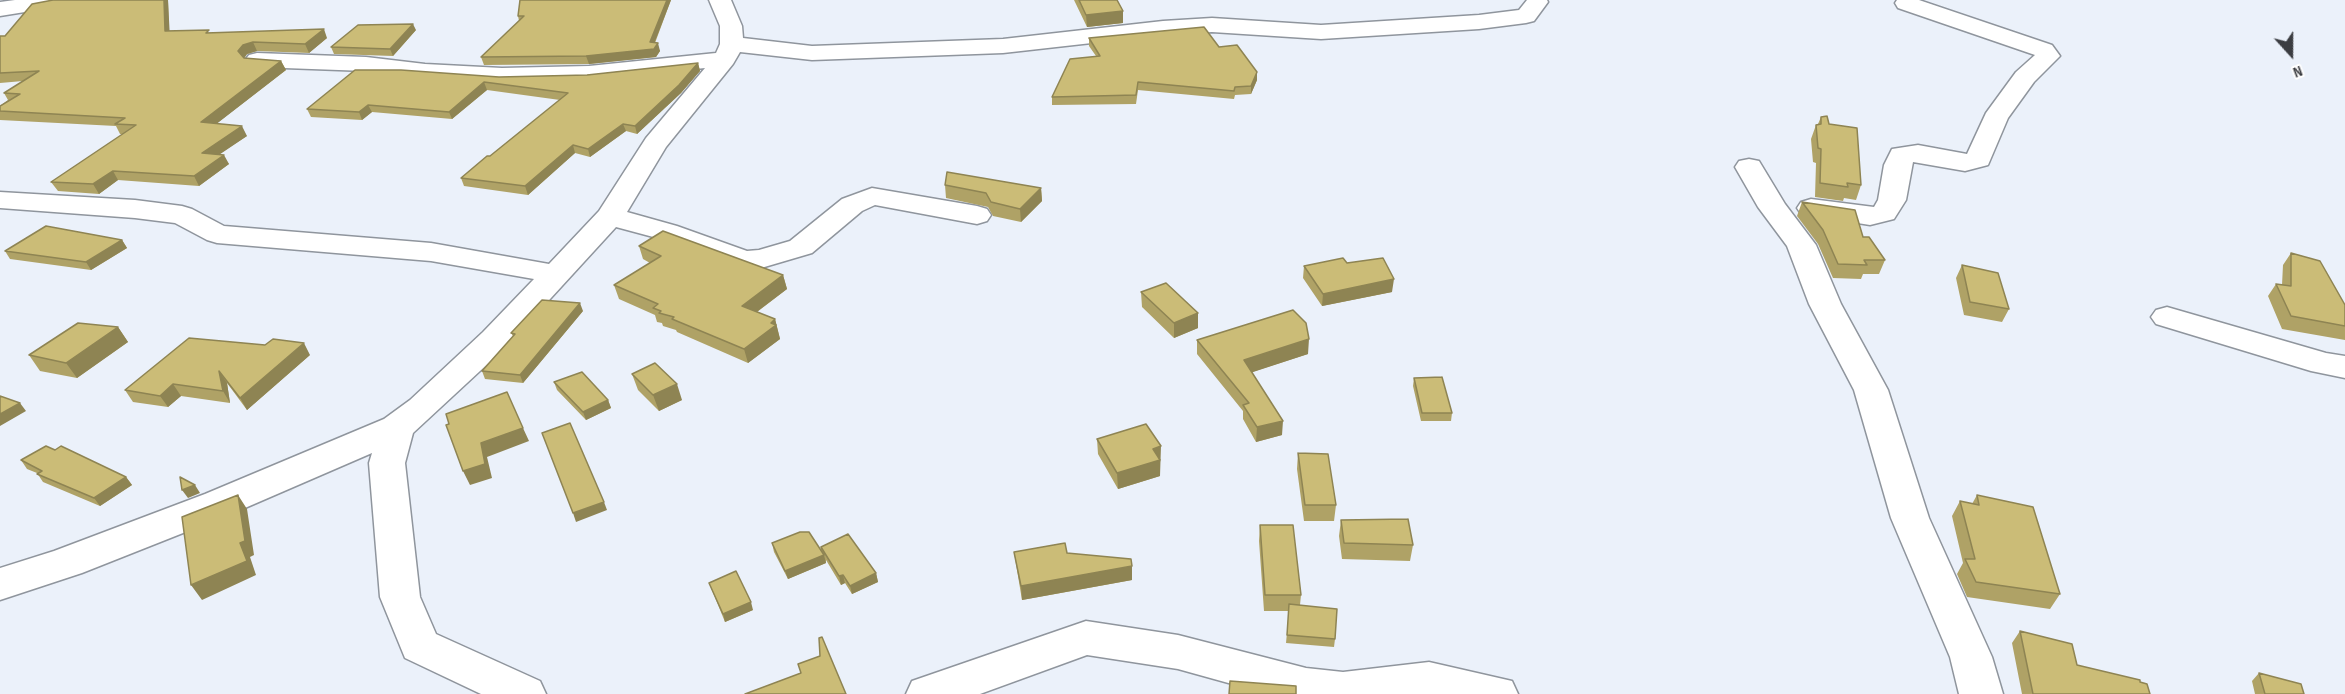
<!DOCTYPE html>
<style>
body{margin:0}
#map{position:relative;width:2345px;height:694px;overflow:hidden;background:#ebf1fa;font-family:"Sofia Sans Condensed",sans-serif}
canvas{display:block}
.north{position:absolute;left:2261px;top:24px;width:60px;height:60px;-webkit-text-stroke:4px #fff;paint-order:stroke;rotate:159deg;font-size:16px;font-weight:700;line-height:24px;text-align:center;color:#3b3d41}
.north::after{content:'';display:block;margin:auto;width:21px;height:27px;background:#3b3d41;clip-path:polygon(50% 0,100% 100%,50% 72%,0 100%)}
</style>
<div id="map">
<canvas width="2345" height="694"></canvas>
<div class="north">N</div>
</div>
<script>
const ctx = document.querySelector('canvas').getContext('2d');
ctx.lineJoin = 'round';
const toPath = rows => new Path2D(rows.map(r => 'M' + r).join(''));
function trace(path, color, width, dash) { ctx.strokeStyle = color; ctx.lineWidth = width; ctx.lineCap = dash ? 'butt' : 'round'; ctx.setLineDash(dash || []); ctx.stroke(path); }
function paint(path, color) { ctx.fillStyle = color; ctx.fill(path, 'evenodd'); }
const minor = toPath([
 [15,0,67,0,64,5,56,7,0,16,0,2,15,0],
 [709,0,731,0,742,26,743,38,812,46,1003,39,1163,21,1212,18,1321,25,1479,15,1519,10,1527,0,1547,0,1548,2,1534,21,1526,23,1479,29,1321,39,1212,32,1163,35,1003,53,812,60,740,52,733,64,666,147,627,212,677,226,747,251,759,250,790,241,842,199,872,188,977,206,987,209,991,215,987,221,977,224,875,205,862,211,812,253,761,268,744,269,657,238,616,227,507,346,413,433,405,463,420,597,436,634,540,681,546,694,481,694,405,658,380,597,369,463,372,453,231,514,82,573,0,600,0,568,54,551,205,494,384,419,410,400,483,332,534,279,431,261,217,243,207,240,175,223,135,218,0,208,0,192,135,200,182,206,192,209,224,226,431,243,549,264,599,211,646,138,705,68,589,80,502,82,425,78,366,71,257,67,249,65,245,60,249,55,257,53,366,57,425,64,502,68,589,66,716,53,720,44,720,26,709,0],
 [1897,0,1919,0,2052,45,2060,56,2034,82,2008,118,1988,165,1965,171,1913,162,1906,200,1894,219,1870,225,1801,214,1797,208,1801,202,1811,199,1874,207,1878,200,1884,165,1892,149,1918,145,1967,154,1986,113,2016,72,2035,55,1898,8,1895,3,1897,0],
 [1749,159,1759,161,1785,204,1816,245,1841,304,1888,390,1929,518,1992,657,2003,694,1959,694,1950,657,1891,518,1854,390,1809,304,1787,246,1758,207,1735,167,1739,161,1749,159],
 [2167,307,2326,353,2345,356,2345,378,2311,371,2156,324,2151,317,2156,310,2167,307],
 [1086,621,1178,635,1306,668,1343,672,1429,662,1512,681,1518,694,1268,694,1178,669,1087,655,980,694,906,694,912,681,1086,621]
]);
const wall = toPath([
 [53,0,168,0,169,31,327,38,309,53,257,51,247,54,244,58,281,61,286,70,216,124,247,136,219,154,229,164,199,186,118,180,99,194,58,191,51,182,124,134,120,134,116,126,0,120,0,106,8,100,4,93,23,81,0,83,0,36,5,36],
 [520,0,671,0,655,43,660,51,656,57,589,64,484,65,481,57,519,21,518,16],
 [1074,0,1117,0,1123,11,1123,23,1087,27],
 [416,30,393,56,334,54,331,47],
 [1089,38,1219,47,1257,80,1251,94,1235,95,1234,99,1138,90,1136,104,1052,105,1052,97,1096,56,1089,46],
 [698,63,700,71,681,93,637,134,626,131,590,157,575,153,528,195,464,186,461,178,490,156,560,100,487,90,452,119,372,112,362,120,311,117,307,109,499,77,587,75],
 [1821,117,1829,124,1861,185,1856,200,1844,198,1843,201,1815,197,1816,163,1813,162,1811,139,1816,125,1818,124],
 [945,185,1041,188,1042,201,1021,222,993,216,988,207,946,198],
 [1802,202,1863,237,1885,260,1879,274,1863,274,1861,279,1833,278,1818,244,1797,216],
 [122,240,127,248,91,270,10,259,5,251],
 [639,246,783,275,787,289,757,312,775,319,780,339,748,363,677,332,676,330,663,326,662,323,657,322,655,315,619,299,614,285,650,263,643,259],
 [2291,253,2345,305,2345,340,2282,329,2268,296,2276,284,2282,285,2283,265],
 [1347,263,1392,292,1322,306,1303,278,1304,266],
 [1962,265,2009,309,2002,322,1964,315,1956,278],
 [1141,292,1198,313,1198,328,1174,338,1142,307],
 [583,311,523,383,485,379,482,371,513,336,511,333],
 [118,327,128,342,77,378,40,371,29,355],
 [1197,340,1308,354,1252,372,1282,435,1256,442,1243,419,1243,411,1197,354],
 [310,355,247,410,227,383,230,403,181,396,168,407,133,402,125,390],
 [632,374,682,400,659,411,638,390],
 [1414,378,1452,413,1451,421,1421,421,1413,386],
 [554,382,608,400,611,408,586,420,557,390],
 [1097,439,1161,462,1160,462,1160,476,1118,489,1098,454],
 [1298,453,1336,505,1334,521,1304,521,1297,469],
 [21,460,126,477,132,485,100,506,43,482,37,473,27,469],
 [1977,495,2060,594,2050,609,1967,597,1957,574,1963,563,1952,516,1960,501,1972,504],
 [1341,520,1413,545,1410,561,1342,559,1339,536],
 [1260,525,1301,595,1300,605,1335,639,1334,647,1286,643,1289,611,1264,611,1259,541],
 [772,543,821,550,821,547,876,573,878,582,852,594,845,583,841,585,826,560,826,563,788,579,774,552],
 [1014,552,1067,553,1132,580,1022,600],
 [709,583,753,610,725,622],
 [2020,631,2077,665,2140,682,2150,694,2022,694,2012,643],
 [2259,673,2304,694,2255,694,2252,681]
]);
const shadedWall = toPath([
 [164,0,168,0,170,39,165,31],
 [667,0,671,0,652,49,650,42],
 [1123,11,1123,23,1087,27,1086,15],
 [413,24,416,30,393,56,390,49],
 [324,29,327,38,309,53,305,44],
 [253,42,257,51,247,54,243,60,238,51,243,45],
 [658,43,660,51,656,57,589,64,586,56],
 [281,61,286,70,206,132,201,122],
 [698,63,700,71,681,93,637,134,635,126],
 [1257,72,1257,80,1251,94,1251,86],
 [484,82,487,90,452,119,449,112],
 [368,105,372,112,362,120,359,112],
 [623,124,626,131,590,157,588,149],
 [242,126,247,136,207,163,202,153],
 [573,145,575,153,528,195,525,186],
 [224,155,229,164,199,186,194,176],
 [113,171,118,180,99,194,93,184],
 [1041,188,1042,201,1021,222,1020,209],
 [122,240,127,248,91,270,86,262],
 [783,275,787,289,746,320,742,306],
 [1394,279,1392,292,1322,306,1323,294],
 [580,303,583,311,523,383,520,375],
 [1198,313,1198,328,1174,338,1174,323],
 [775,319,780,339,748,363,744,349],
 [118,327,128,342,77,378,66,363],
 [1309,339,1308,354,1244,375,1244,360],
 [304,343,310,355,247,410,240,398],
 [219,371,227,383,230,403,223,391],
 [173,384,181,396,168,407,160,396],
 [677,384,682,400,659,411,653,395],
 [608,400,611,408,586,420,583,412],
 [20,403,26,411,0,426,0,414],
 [1283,421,1282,435,1256,442,1257,427],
 [523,428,529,441,487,457,492,478,470,485,463,471,481,443],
 [1161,446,1160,476,1118,489,1117,473,1153,449],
 [126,477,132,485,100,506,94,498],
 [195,485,200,493,188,498,182,490],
 [238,495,247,509,254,555,250,557,256,575,202,600,191,585,240,543],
 [604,502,607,510,576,522,573,513],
 [824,555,826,563,788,579,785,571],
 [1132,566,1132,580,1022,600,1021,586],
 [876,573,878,582,852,594,850,586],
 [843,575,845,583,841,585,839,576],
 [751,602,753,610,725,622,723,614]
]);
const building = toPath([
 [53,0,164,0,165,31,209,30,206,33,324,29,305,44,253,42,243,45,238,51,244,58,281,61,201,122,242,126,202,153,224,155,194,176,113,171,93,184,51,182,136,125,115,124,125,118,0,111,0,106,20,94,4,93,39,71,0,73,0,36,5,36,32,4,53,0],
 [520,0,667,0,650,42,658,43,654,49,586,56,481,57,524,16,518,16,520,0],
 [1079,0,1117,0,1123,11,1086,15,1079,0],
 [413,24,390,49,331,47,358,25,413,24],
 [1204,27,1219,47,1237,45,1257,72,1251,86,1235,87,1234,91,1138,82,1136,95,1052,97,1070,59,1100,56,1089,38,1204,27],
 [698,63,679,85,635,126,623,124,588,149,573,145,525,186,461,178,487,156,490,156,568,93,484,82,449,112,368,105,359,112,307,109,355,70,401,70,499,77,587,75,698,63],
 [1827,116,1829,124,1857,128,1861,185,1847,183,1848,187,1820,183,1821,149,1818,148,1816,125,1821,124,1821,117,1827,116],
 [947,172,1041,188,1020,209,991,202,986,193,945,185,947,172],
 [1802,202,1855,210,1863,237,1869,237,1885,260,1864,260,1867,265,1838,264,1823,230,1802,202],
 [46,226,122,240,86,262,5,251,46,226],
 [663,231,783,275,742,306,775,319,771,323,776,325,744,349,672,319,674,317,659,313,661,311,653,308,658,304,614,285,661,256,639,246,663,231],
 [2291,253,2320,261,2345,305,2345,326,2291,316,2276,284,2291,286,2291,253],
 [1343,258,1347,263,1383,258,1394,279,1323,294,1304,266,1343,258],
 [1962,265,1998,273,2009,309,1970,302,1962,265],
 [1166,283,1198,313,1174,323,1141,292,1166,283],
 [542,300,580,303,520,375,482,371,515,334,511,333,542,300],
 [1293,310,1306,323,1309,339,1244,360,1283,421,1257,427,1243,405,1249,403,1197,340,1293,310],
 [78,323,118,327,66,363,29,355,78,323],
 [189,338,265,345,273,339,304,343,240,398,219,371,223,391,173,384,160,396,125,390,189,338],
 [655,363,677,384,653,395,632,374,655,363],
 [582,372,608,400,583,412,554,382,582,372],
 [1442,377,1452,413,1422,413,1414,378,1442,377],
 [507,392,523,428,481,443,485,464,463,471,446,425,449,424,446,414,507,392],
 [0,396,20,403,0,414,0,396],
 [570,423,604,502,573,513,542,433,570,423],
 [1146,424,1161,446,1153,449,1160,460,1117,473,1097,439,1146,424],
 [46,446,55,450,61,446,126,477,94,498,37,474,42,471,21,460,46,446],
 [1298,453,1328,454,1336,505,1305,505,1298,453],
 [180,477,195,485,182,490,180,477],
 [238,495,245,541,240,543,247,561,191,585,182,517,238,495],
 [1977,495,2033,507,2060,594,1976,582,1965,559,1975,559,1960,501,1979,505,1977,495],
 [1408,519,1413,545,1344,543,1341,520,1408,519],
 [1260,525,1293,525,1301,595,1265,595,1260,525],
 [800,532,809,532,824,555,785,571,772,543,800,532],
 [848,534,876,573,850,586,843,575,839,576,821,547,848,534],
 [1065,543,1067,553,1131,559,1132,566,1021,586,1014,552,1065,543],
 [736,571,751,602,723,614,709,583,736,571],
 [1289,604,1337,609,1335,639,1287,635,1289,604],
 [2020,631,2072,644,2077,665,2140,680,2140,682,2147,684,2150,694,2033,694,2020,631],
 [822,637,846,694,745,694,801,673,798,664,820,656,819,638,822,637],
 [2259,673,2301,684,2304,694,2265,694,2259,673],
 [1230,681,1296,686,1296,694,1229,694,1230,681]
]);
trace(minor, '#8f959d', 3);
paint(minor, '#fff');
paint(wall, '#afa266');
paint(shadedWall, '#8e8453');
paint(building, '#cbbc77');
trace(building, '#8e8453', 1.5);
</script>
